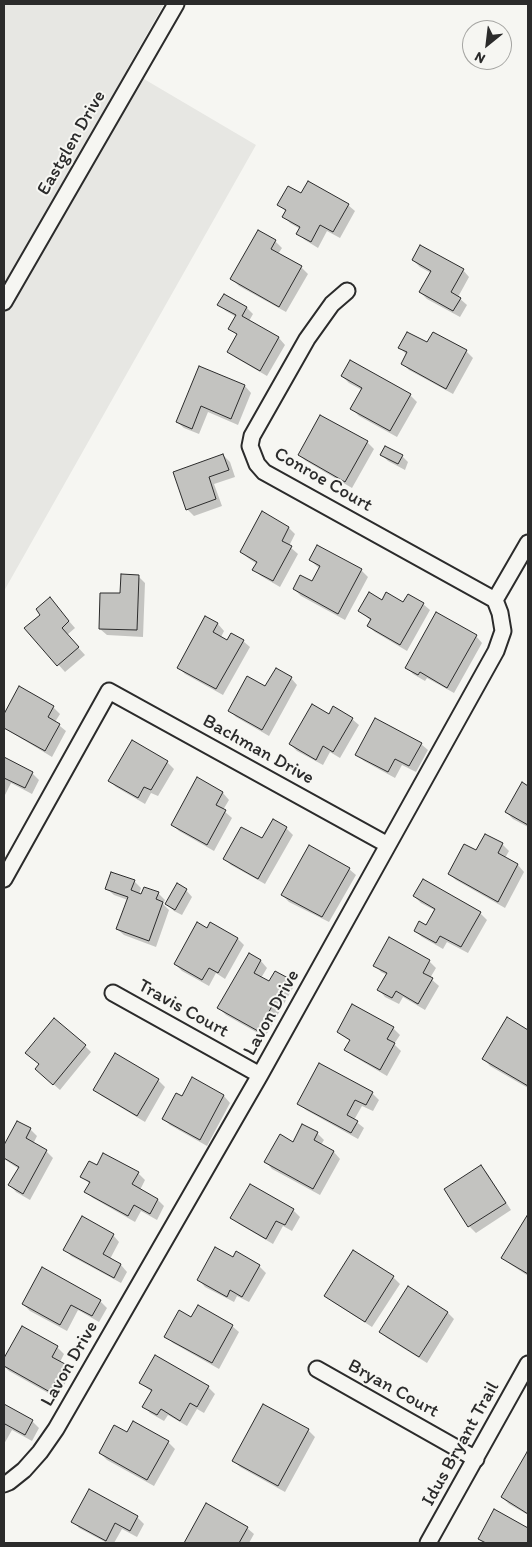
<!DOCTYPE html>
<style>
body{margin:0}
#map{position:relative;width:532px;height:1547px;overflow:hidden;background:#f6f6f2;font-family:Itim,sans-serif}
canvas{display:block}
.frame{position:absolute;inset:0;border:5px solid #2b2b2b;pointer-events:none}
.north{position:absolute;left:462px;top:20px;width:50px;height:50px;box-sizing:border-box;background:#f6f6f2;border:1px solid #a5a5a2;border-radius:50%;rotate:209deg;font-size:14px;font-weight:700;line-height:20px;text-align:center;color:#2b2b2b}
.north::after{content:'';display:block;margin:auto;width:18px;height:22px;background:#2b2b2b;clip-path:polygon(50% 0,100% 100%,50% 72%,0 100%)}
</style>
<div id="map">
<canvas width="532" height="1547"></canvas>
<div class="frame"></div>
<div class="north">N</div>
</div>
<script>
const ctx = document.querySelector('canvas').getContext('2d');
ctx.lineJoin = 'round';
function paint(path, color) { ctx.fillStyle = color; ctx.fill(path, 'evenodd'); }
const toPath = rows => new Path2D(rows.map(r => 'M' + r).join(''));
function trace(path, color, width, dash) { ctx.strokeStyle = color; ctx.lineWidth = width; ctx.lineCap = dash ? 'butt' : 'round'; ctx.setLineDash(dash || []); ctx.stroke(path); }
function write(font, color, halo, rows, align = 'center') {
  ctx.font = font + ' Itim,sans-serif'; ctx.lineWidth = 4; ctx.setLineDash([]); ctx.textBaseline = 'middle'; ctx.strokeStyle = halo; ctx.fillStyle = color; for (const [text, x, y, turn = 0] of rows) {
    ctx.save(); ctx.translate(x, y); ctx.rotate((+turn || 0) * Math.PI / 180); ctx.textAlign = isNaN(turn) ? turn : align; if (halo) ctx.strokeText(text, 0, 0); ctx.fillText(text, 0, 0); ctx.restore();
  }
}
const built = toPath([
 [4,4,164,4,127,69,256,145,4,591]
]);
const shadow = toPath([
 [302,195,348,205,355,211,340,238,327,231,318,248,305,240,298,234,300,229,290,223,284,216,286,212,279,204],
 [275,241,282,248,278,254,301,267,308,274,286,312,239,286,232,279],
 [413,260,463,270,469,277,458,297,467,305,460,317,427,299,420,292,431,273,420,267],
 [224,295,247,308,253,314,249,321,279,338,285,345,267,376,236,358,229,352,237,335,230,328,236,317,226,311,219,305],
 [427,344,466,351,473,358,453,394,409,370,402,363,407,355,400,348],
 [200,367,245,386,251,393,238,425,208,412,199,434,184,428,177,422],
 [342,376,410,395,417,402,397,437,359,416,352,409,362,390,349,383],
 [367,442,374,449,352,488,306,461,299,455],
 [381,454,402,456,408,462,405,470,388,461],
 [223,455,230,462,235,477,214,484,222,506,194,516,187,509],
 [289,528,295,534,289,546,298,554,280,587,261,576,254,570,257,564,248,558,241,552],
 [310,560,361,570,368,577,345,620,301,596,294,589,313,583,320,569],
 [138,576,145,583,143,637,107,635,100,629,122,595],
 [382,602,423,604,430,610,407,651,375,632,368,626,371,621,360,611],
 [56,606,75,628,67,635,85,655,65,672,26,628],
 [206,618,218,624,224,631,221,637,228,641,243,641,250,647,223,695,185,674,178,667],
 [476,636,482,643,454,693,427,678,425,681,413,674,407,668],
 [291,678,297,685,269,736,236,717,229,710,266,688],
 [20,688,53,707,60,714,55,722,66,731,52,757,4,728,4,716],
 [329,716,352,719,359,725,340,758,330,752,323,765,297,751,290,744],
 [421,744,428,750,416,772,402,765,395,778,364,761,357,755],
 [4,759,32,773,39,780,32,794,11,783,4,797],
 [167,762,174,769,158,796,151,793,145,804,116,787,110,781],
 [197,779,223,793,229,800,223,810,232,818,214,851,179,831,172,824],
 [522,784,528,787,528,827,513,819,506,812],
 [286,828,293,835,265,884,231,865,225,859],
 [486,836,502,844,509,851,505,858,518,865,524,872,505,908,456,880,449,874,477,852],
 [349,869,356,875,329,922,289,902,282,895],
 [134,881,141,888,139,895,158,893,165,900,163,904,169,910,156,947,124,935,117,929,128,900,114,895,107,889],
 [186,890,192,897,182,915,174,911,167,904],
 [414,896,480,913,487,920,468,953,447,942,443,949,422,937,415,931,427,927,436,911,421,903],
 [211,923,238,939,244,945,225,979,216,973,209,986,182,971,175,964,207,929],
 [249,955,261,961,267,968,261,978,270,983,287,979,294,986,265,1037,226,1015,219,1008],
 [429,961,436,968,430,978,439,986,425,1010,403,997,399,1004,385,997,379,990,387,975,381,972,375,965],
 [507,1019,528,1031,528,1088,490,1066,484,1059],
 [393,1028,400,1035,394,1044,401,1051,387,1076,353,1056,346,1050,351,1042,338,1032],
 [85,1046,91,1052,60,1090,36,1069,40,1065],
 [116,1055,158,1080,165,1087,145,1122,102,1096,95,1090],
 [192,1079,224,1096,230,1103,207,1146,170,1125,163,1118,182,1097],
 [372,1093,379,1100,373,1111,362,1106,354,1120,364,1128,358,1139,306,1110,299,1103],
 [18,1122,30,1129,37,1136,33,1144,47,1152,53,1158,30,1200,16,1192,10,1185,19,1169,4,1159,4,1148],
 [317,1133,324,1140,321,1145,334,1152,340,1159,320,1195,272,1169,266,1162,293,1143],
 [104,1154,138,1173,145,1180,140,1190,158,1200,164,1206,157,1220,141,1211,135,1222,93,1198,86,1192,90,1184,82,1177,97,1167],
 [481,1167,487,1173,511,1210,476,1233,469,1226],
 [293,1210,300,1217,292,1231,283,1226,273,1244,239,1224,232,1218],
 [528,1216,528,1276,510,1264,503,1258],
 [113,1235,119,1242,110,1259,121,1265,127,1272,121,1283,71,1256,65,1249],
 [233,1259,259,1266,266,1273,249,1302,237,1296,234,1302,205,1287,199,1280],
 [393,1277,400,1284,372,1327,333,1302,326,1296],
 [100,1301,107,1308,99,1322,78,1310,67,1331,30,1311,23,1304],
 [448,1313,454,1319,427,1363,387,1338,380,1332],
 [232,1326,239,1332,219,1369,173,1343,166,1337],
 [23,1328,57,1347,64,1354,60,1362,71,1372,57,1398,9,1371,4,1366,4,1361],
 [156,1356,208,1387,215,1394,204,1413,197,1409,187,1426,168,1415,164,1421,150,1413,144,1406,152,1392,140,1383],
 [4,1405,32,1421,39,1428,32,1441,12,1430,4,1444],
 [264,1406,308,1430,315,1437,285,1492,240,1467,234,1461],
 [128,1434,168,1442,175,1449,154,1486,107,1460,100,1453],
 [528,1454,528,1515,509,1504,502,1497],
 [89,1491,137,1517,144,1524,137,1537,122,1529,114,1543,107,1543,79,1528,73,1521],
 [207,1505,247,1528,254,1534,249,1543,185,1543],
 [495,1511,528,1529,528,1543,484,1543,479,1539]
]);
const building = toPath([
 [308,181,349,204,333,232,320,225,311,242,296,234,300,227,282,217,286,210,277,205,288,186,301,193,308,181],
 [258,230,276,240,271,249,302,266,279,307,230,279,258,230],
 [420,245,464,269,451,292,461,298,453,311,419,292,431,271,412,260,420,245],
 [224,294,247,307,242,316,279,337,260,371,227,352,237,334,228,329,236,315,217,305,224,294],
 [407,332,427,342,433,332,467,350,446,389,401,364,407,352,398,348,407,332],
 [350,360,411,394,390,431,350,409,362,388,341,376,350,360],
 [199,366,245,385,231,419,201,406,192,429,176,422,199,366],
 [320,415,368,441,345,482,298,455,320,415],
 [385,446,403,455,398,464,380,455,385,446],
 [223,454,229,470,209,477,216,499,186,510,173,472,223,454],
 [262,511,289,527,282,541,292,546,273,581,252,570,257,562,240,552,262,511],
 [317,545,362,569,338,614,293,589,300,575,312,581,320,566,309,560,317,545],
 [121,574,139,575,137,630,99,629,100,593,120,593,121,574],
 [369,592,382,600,386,592,403,602,408,594,424,603,400,645,367,626,371,619,358,611,369,592],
 [50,597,69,621,62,628,79,647,57,666,24,628,40,615,36,609,50,597],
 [436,612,477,635,447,688,420,672,418,675,405,668,436,612],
 [205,616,218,623,213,632,227,640,231,633,244,640,216,689,177,668,205,616],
 [276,668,292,677,262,730,228,711,247,676,265,686,276,668],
 [19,686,54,706,48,717,60,724,45,751,4,728,4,714,19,686],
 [312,704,329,714,333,706,353,718,333,752,323,746,316,760,289,744,312,704],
 [375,718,422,743,409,766,395,759,388,772,355,755,375,718],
 [132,740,168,761,151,790,144,787,138,798,108,781,132,740],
 [4,757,33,772,25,788,4,778,4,757],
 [197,777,223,792,216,805,226,810,207,845,171,825,197,777],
 [522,782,528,786,528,825,505,812,522,782],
 [273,819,287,827,258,879,223,859,241,827,262,838,273,819],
 [485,834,503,843,498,853,518,864,498,902,448,874,464,844,476,850,485,834],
 [309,845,350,868,322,917,281,895,309,845],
 [111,872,135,880,131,890,141,894,144,887,159,892,156,899,163,902,149,941,116,929,128,897,105,889,111,872],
 [423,879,481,912,461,947,440,936,436,943,414,931,419,921,426,925,435,909,413,896,423,879],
 [177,883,187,889,175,910,165,904,177,883],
 [197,922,207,928,210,922,238,938,218,973,209,968,202,980,174,964,197,922],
 [389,937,430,960,423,973,433,978,418,1004,396,991,392,998,377,990,387,973,373,966,389,937],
 [249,953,261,960,254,973,269,981,275,971,288,978,258,1031,217,1008,249,953],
 [352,1004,394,1027,387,1039,395,1043,380,1070,344,1050,350,1040,337,1032,352,1004],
 [507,1017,528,1030,528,1086,482,1059,507,1017],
 [54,1018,86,1045,53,1085,35,1069,39,1064,25,1053,54,1018],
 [115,1053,159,1079,137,1116,93,1090,115,1053],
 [319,1063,373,1092,366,1105,355,1100,347,1115,358,1121,351,1133,297,1104,319,1063],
 [192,1077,224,1095,200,1140,162,1119,176,1093,182,1096,192,1077],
 [17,1121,31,1128,26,1138,47,1150,23,1194,8,1185,19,1167,4,1158,4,1145,17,1121],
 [302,1124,318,1132,314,1140,334,1151,313,1189,264,1162,280,1134,293,1142,302,1124],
 [103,1153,139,1172,132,1184,158,1199,150,1214,134,1205,128,1216,84,1192,90,1182,80,1177,89,1161,97,1165,103,1153],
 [481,1165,506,1203,468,1227,444,1189,481,1165],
 [250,1184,294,1209,285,1225,276,1221,266,1239,230,1218,250,1184],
 [528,1214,528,1274,501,1258,528,1214],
 [82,1216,114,1234,103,1254,121,1264,114,1278,63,1250,82,1216],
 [215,1247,233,1257,236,1251,260,1265,242,1297,230,1290,227,1297,197,1280,215,1247],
 [353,1250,394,1276,365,1322,324,1296,353,1250],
 [42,1267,101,1300,92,1316,71,1305,60,1325,22,1304,42,1267],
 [408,1286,448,1312,419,1357,379,1332,408,1286],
 [198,1305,233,1325,212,1363,164,1337,179,1310,191,1317,198,1305],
 [22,1326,58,1346,52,1357,65,1364,50,1392,4,1366,4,1358,22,1326],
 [155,1355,209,1386,197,1407,190,1403,180,1421,161,1409,157,1415,142,1407,152,1390,139,1383,155,1355],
 [4,1404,33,1420,25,1435,5,1424,4,1426,4,1404],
 [263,1404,309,1429,278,1486,232,1461,263,1404],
 [133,1421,169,1441,147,1480,99,1453,114,1425,127,1432,133,1421],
 [527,1452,528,1453,528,1514,501,1497,527,1452],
 [89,1489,138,1516,130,1531,115,1523,106,1541,71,1522,89,1489],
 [206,1503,248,1527,239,1543,184,1543,206,1503],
 [494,1509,528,1528,528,1543,486,1543,478,1539,494,1509]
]);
const street = toPath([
 [347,291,332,304,307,339,252,436,250,446,257,464,264,472,495,600],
 [4,302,176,4],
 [4,879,109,691,388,845],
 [113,993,260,1075],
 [317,1369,476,1459],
 [4,1484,9,1482,24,1470,40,1452,56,1429,260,1075,388,845,496,651,503,631,500,613,495,600,528,543],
 [428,1543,528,1364]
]);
const streetNames = [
 ["Eastglen Drive",72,143,-60],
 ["Conroe Court",323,480,30],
 ["Bachman Drive",258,750,29],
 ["Travis Court",183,1009,29],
 ["Lavon Drive",272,1013,-61],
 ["Lavon Drive",70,1364,-60],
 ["Bryan Court",393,1389,29],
 ["Idus Bryant Trail",461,1444,-61]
];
paint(built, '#e7e7e3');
paint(shadow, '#0003');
paint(building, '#c3c3c0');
trace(building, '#2b2b2b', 1);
trace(street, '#2b2b2b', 19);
trace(street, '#f6f6f2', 15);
write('19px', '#2b2b2b', '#f6f6f2', streetNames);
</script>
